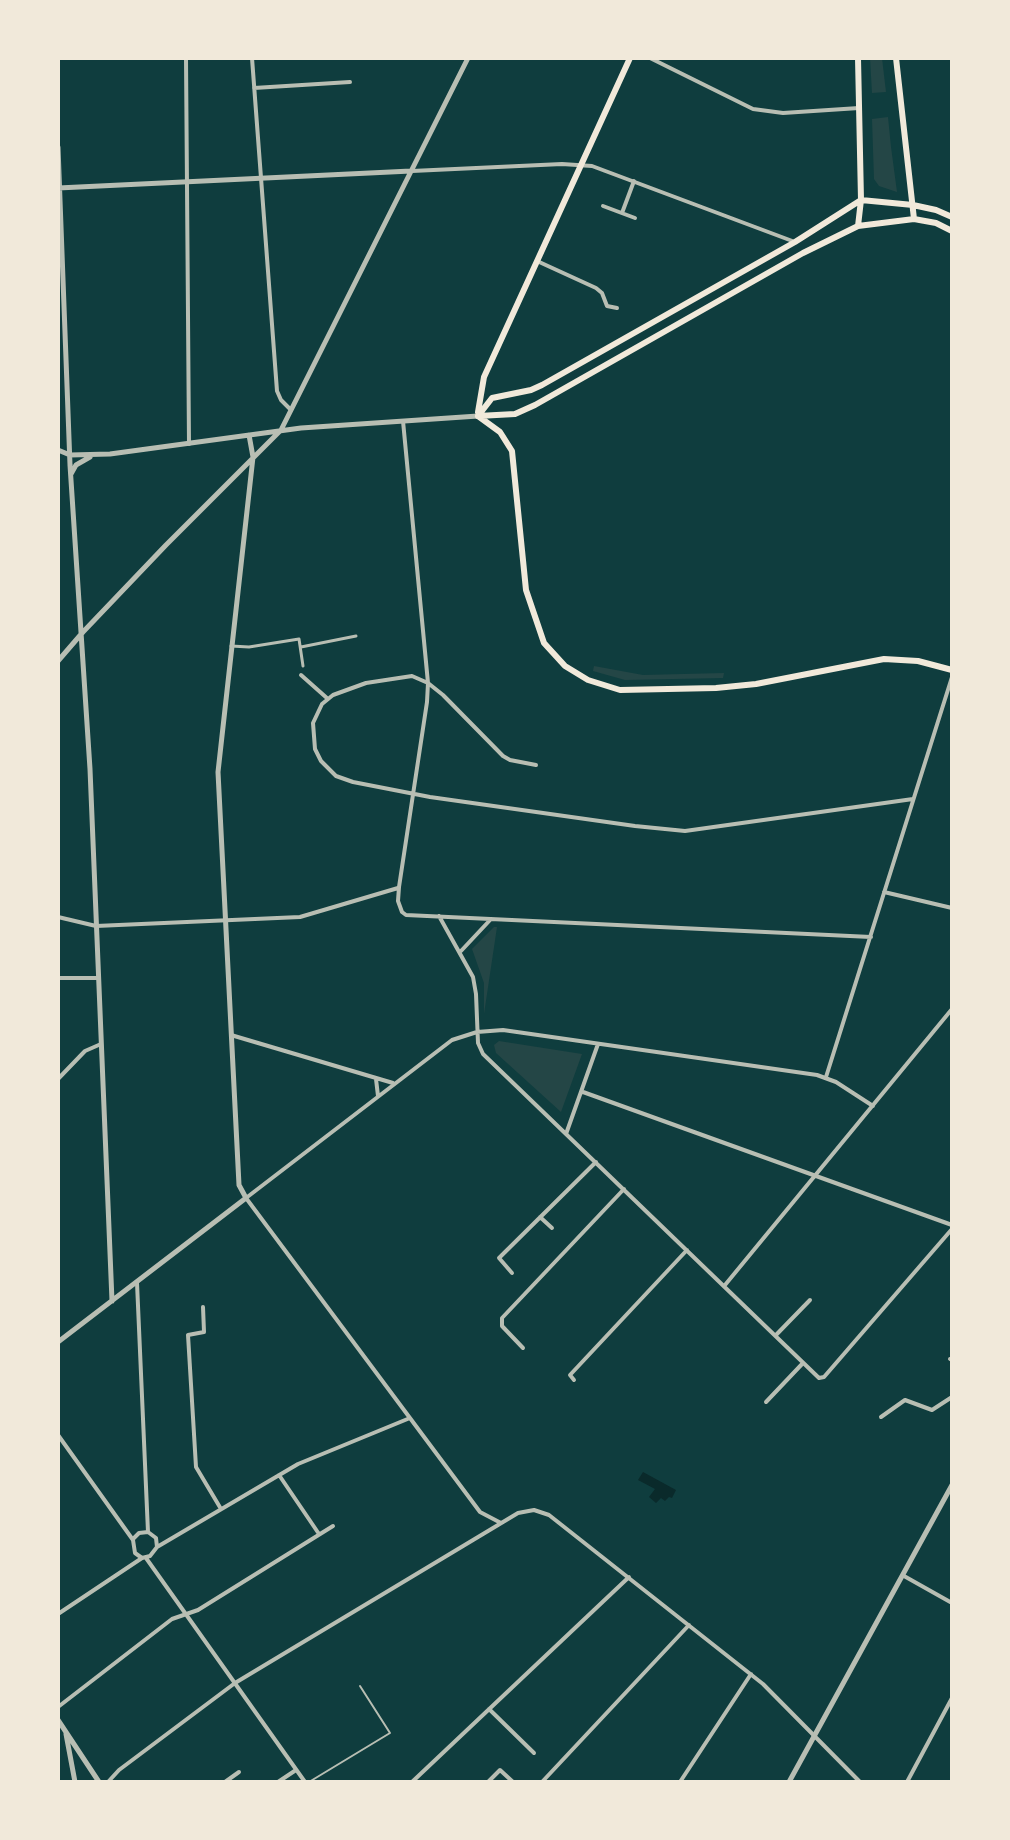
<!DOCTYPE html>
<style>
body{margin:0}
#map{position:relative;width:1010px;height:1840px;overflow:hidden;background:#0f3d3e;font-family:"Source Sans 3",sans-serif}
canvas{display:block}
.frame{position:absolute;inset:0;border:60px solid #f1e9da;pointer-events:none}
</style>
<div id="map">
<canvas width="1010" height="1840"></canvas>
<div class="frame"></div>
</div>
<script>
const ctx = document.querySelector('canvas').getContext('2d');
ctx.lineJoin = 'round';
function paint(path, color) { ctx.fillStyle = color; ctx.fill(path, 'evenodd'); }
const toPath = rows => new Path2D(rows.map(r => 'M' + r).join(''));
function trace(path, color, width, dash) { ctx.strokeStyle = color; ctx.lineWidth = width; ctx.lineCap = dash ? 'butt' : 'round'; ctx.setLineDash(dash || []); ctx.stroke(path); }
const green = toPath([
 [870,58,882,58,886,92,872,93],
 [888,117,891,147,897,192,879,186,874,179,872,119],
 [594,666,643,675,724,673,723,678,625,680,593,671],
 [494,927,497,927,484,1014,484,983,472,949],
 [499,1041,582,1054,561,1112,496,1053,494,1045]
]);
const water = toPath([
 [643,1472,676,1490,672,1498,669,1497,665,1501,661,1498,656,1503,649,1497,655,1489,638,1480]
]);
const service = toPath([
 [309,1782,390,1733,360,1686]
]);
const pedestrian = toPath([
 [231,646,249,647,299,639,303,666],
 [301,647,356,636]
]);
const minor = toPath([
 [186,58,189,444],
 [252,58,277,391,281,400,291,410],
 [650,58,753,109,783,113,859,108],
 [254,88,350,82],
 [412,171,562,164,592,166,795,242],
 [603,206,635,218],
 [622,213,634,181],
 [537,261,596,288,602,293,607,306,617,308],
 [403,421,428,683,427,702,399,887,398,901,402,912,406,915,871,937],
 [301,675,328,699],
 [536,765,510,760,503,756,443,695,428,683,412,676,366,683,333,695,322,704,313,723,315,749,321,761,336,776,353,782,430,797,635,826,685,831,913,799],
 [884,892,952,908],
 [439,916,473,977,476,994,478,1043,483,1054,819,1378,824,1377,952,1229],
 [58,917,96,926,300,917,398,888],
 [461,951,491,919],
 [58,978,98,978],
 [231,1035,393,1083],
 [826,1077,952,677],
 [58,1079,85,1051,101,1044],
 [376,1079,378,1096],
 [583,1092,952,1225],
 [566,1134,598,1044],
 [540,1217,552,1228],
 [512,1273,499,1258,596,1162],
 [137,1283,148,1532],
 [725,1285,952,1009],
 [203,1307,204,1332,188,1335,196,1467,221,1509],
 [776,1335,810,1300],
 [523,1348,502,1326,502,1318,624,1189],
 [950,1359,952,1360],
 [574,1380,570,1375,687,1250],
 [766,1402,803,1363],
 [881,1417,905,1400,932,1410,952,1397],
 [58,1435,133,1540,135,1553,142,1558],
 [279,1475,319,1534],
 [501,1523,480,1512,246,1198,452,1040,477,1032,503,1030,817,1075,836,1082,873,1106],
 [148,1532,156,1538,157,1547],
 [133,1539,139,1533,148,1532],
 [146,1558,305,1782],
 [904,1576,952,1603],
 [58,1614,142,1558,150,1556,157,1547,298,1464,410,1418],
 [58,1707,172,1619,198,1610,333,1526],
 [489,1709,534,1753],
 [108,1782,119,1770,235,1683,518,1513,534,1510,549,1515,763,1684,860,1782],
 [225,1782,239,1772],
 [278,1782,296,1770],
 [412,1782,629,1577],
 [488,1782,500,1770,513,1782],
 [542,1782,689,1625],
 [680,1782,751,1674],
 [907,1782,952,1698]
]);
const tertiary = toPath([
 [58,147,70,465,90,769,112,1301],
 [58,188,411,171],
 [58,450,70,455,110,454,301,428,478,416],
 [71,474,76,465,90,457],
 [58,661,83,632,166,545,281,430,468,58],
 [58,1342,246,1198,239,1185,218,772,253,457,249,435],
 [58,1720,99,1782],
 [66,1734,75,1782],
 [789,1782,952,1485]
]);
const secondary = toPath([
 [858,58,861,200,858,226],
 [896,58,914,219],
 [478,412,484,377,630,58],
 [478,416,500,432,512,451,526,590,544,643,565,666,588,680,620,690,716,688,756,684,884,659,918,661,952,670],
 [478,416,492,398,531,390,542,385,795,242,861,200,913,205,936,210,952,217],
 [478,416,515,414,535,405,803,253,858,226,914,219,936,223,952,231]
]);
paint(green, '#244646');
paint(water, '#0a2a2b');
trace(service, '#b8beb3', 2);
trace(pedestrian, '#b8beb3', 3);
trace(minor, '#b8beb3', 4);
trace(tertiary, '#b8beb3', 5);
trace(secondary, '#f1e9da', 6);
</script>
